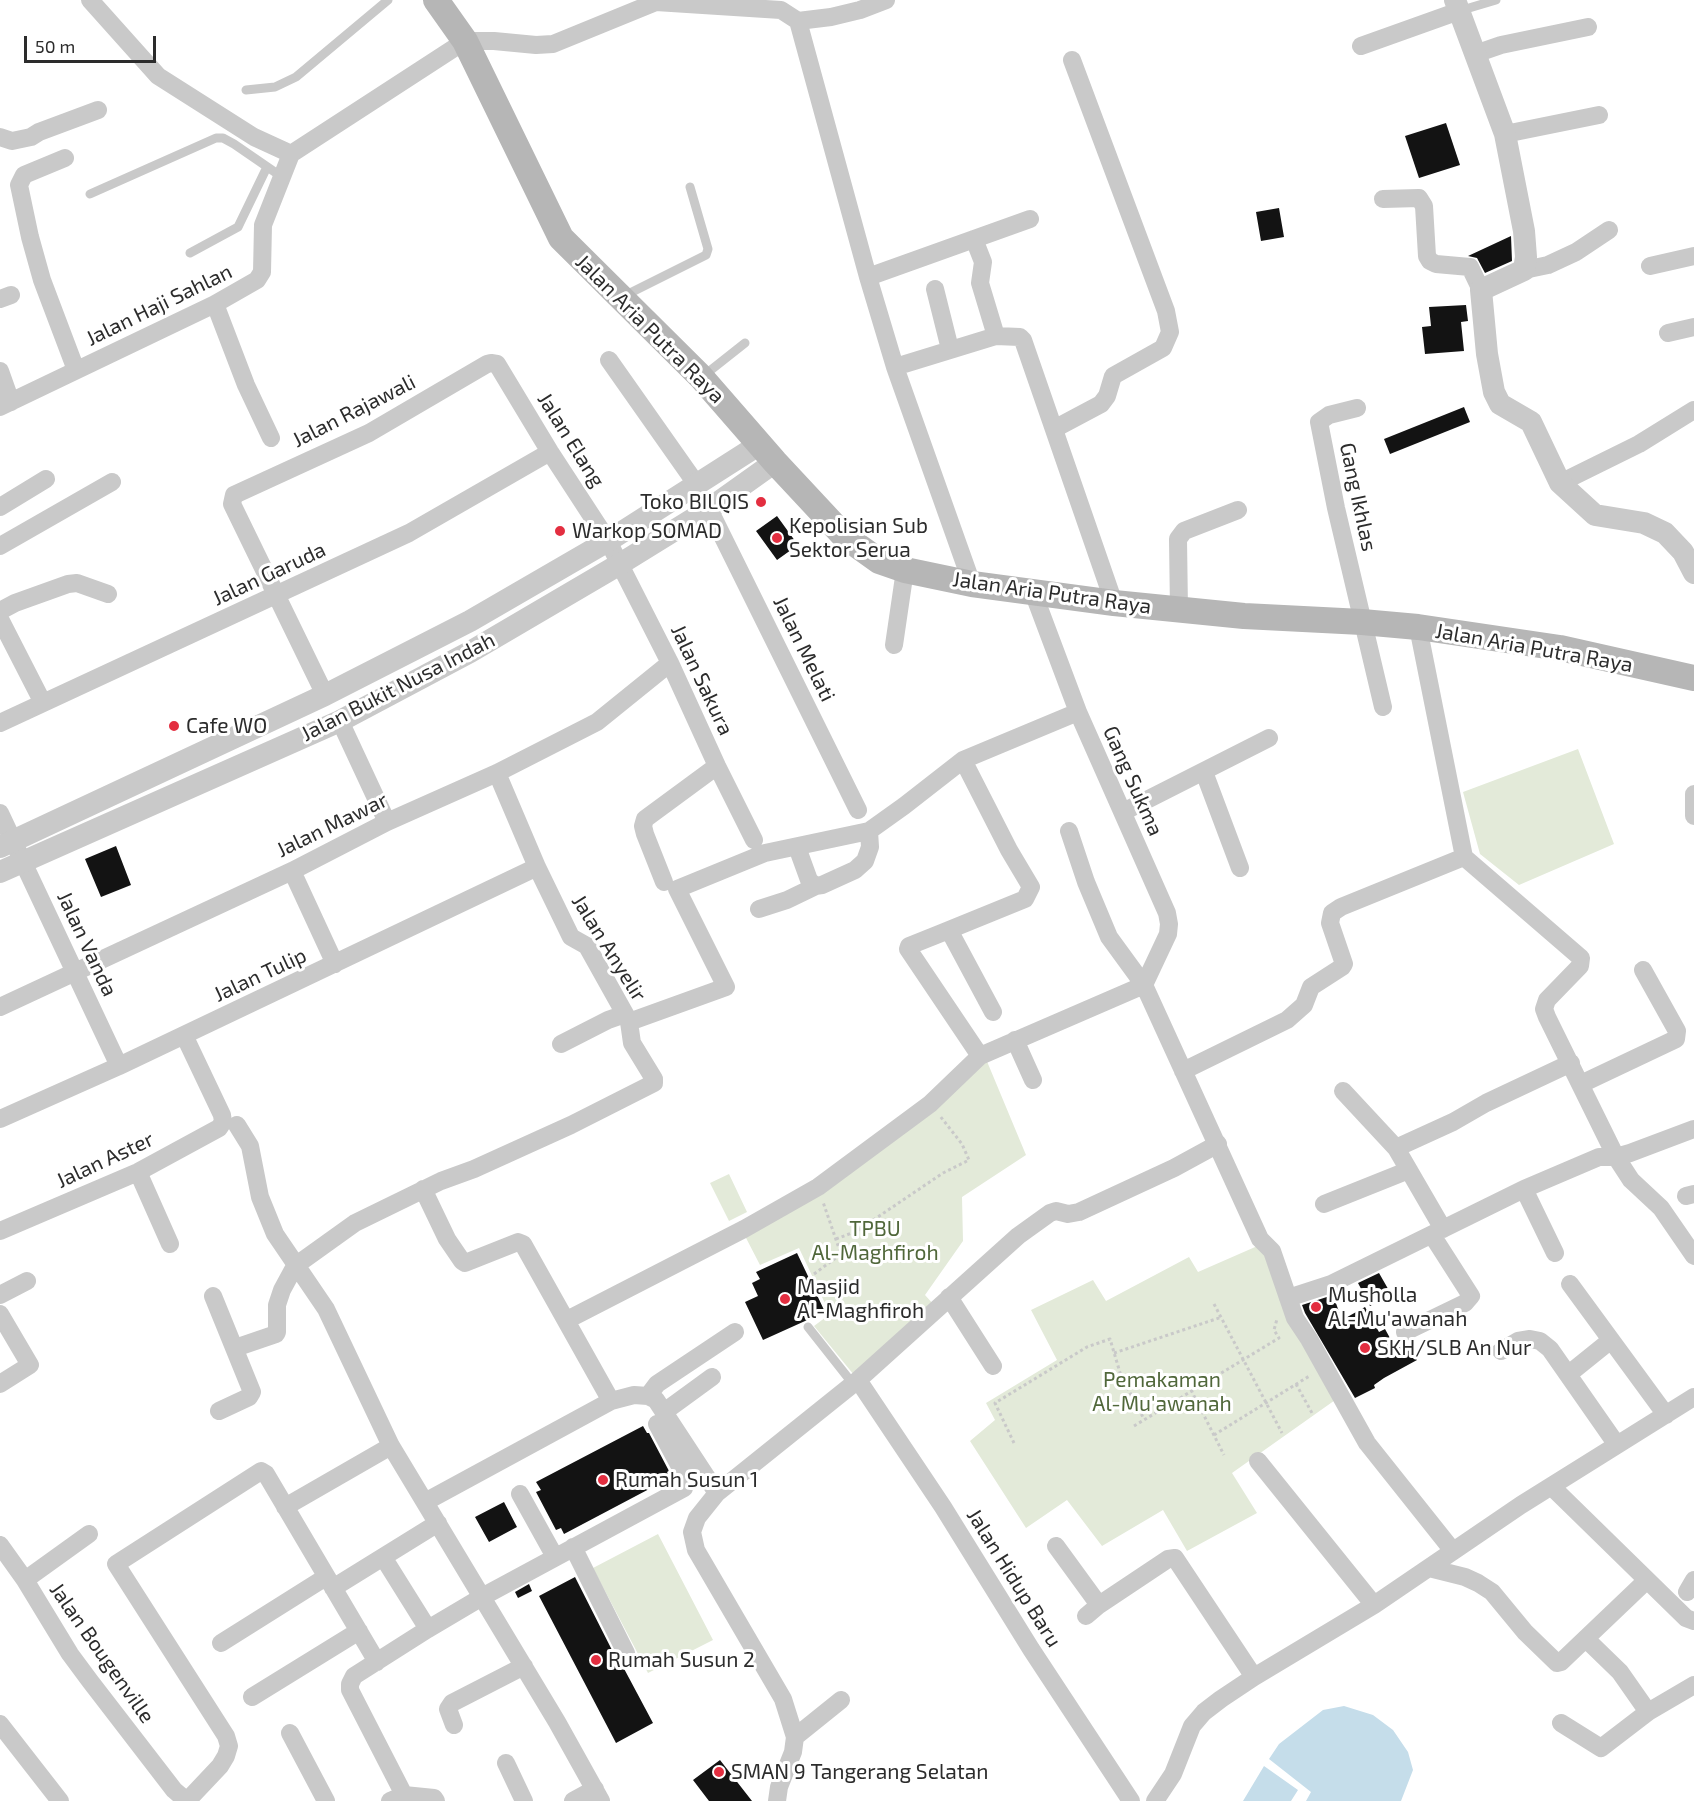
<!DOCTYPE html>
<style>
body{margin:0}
#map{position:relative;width:1694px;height:1801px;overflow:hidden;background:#fff;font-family:"Exo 2",sans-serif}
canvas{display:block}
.scale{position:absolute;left:24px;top:36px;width:132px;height:27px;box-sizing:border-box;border:3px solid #2c2c2c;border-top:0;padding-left:8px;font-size:18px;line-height:21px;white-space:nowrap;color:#2c2c2c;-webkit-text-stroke:4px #fff;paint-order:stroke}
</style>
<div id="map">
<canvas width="1694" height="1801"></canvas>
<div class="scale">50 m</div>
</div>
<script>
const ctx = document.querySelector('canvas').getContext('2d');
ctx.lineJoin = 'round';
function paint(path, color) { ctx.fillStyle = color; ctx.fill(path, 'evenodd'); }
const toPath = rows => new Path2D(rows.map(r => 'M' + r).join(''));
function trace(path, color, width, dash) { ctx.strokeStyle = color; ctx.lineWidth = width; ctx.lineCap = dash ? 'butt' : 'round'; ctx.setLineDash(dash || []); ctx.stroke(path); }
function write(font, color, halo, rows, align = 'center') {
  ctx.font = font + ' "Exo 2",sans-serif'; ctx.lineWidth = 6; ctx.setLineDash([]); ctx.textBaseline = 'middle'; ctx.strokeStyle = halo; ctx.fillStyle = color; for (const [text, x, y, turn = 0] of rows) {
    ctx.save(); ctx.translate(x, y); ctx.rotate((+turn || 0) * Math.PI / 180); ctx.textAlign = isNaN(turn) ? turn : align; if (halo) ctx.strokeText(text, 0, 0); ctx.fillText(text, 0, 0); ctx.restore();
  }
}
const green = toPath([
 [1578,749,1614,844,1519,885,1480,854,1463,792],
 [986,1059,1026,1155,962,1197,963,1241,925,1295,934,1305,854,1375,814,1326,830,1314,799,1248,760,1265,745,1236],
 [729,1174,747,1212,729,1221,710,1183],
 [1262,1244,1338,1398,1232,1473,1257,1513,1187,1551,1163,1510,1102,1546,1067,1500,1026,1528,970,1441,995,1420,986,1403,1057,1360,1031,1310,1093,1280,1106,1301,1189,1257,1198,1272],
 [658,1534,713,1640,648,1673,593,1568]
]);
const water = toPath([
 [1344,1706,1373,1715,1393,1730,1408,1752,1413,1770,1401,1801,1306,1801,1311,1792,1269,1759,1279,1744,1323,1710],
 [1264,1766,1298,1790,1291,1801,1243,1801]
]);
const building = toPath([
 [1446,123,1460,165,1419,178,1405,136],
 [1279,208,1284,237,1261,241,1256,212],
 [1511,236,1512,261,1485,273,1477,258,1468,256],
 [1466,305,1468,321,1461,322,1464,351,1425,354,1422,327,1431,326,1429,307],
 [1464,407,1470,422,1390,454,1384,439],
 [777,516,798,545,777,560,756,531],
 [116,846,131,885,101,897,85,859],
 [797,1253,825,1312,763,1340,745,1302,758,1296,752,1283,760,1279,756,1272],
 [1379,1273,1391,1294,1370,1306,1358,1283],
 [1333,1295,1342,1320,1365,1307,1379,1332,1385,1329,1396,1349,1408,1343,1417,1360,1384,1378,1374,1385,1375,1388,1355,1398,1305,1313,1302,1305],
 [643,1426,647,1433,649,1433,669,1471,667,1472,670,1478,564,1534,561,1528,556,1530,536,1492,541,1490,536,1482],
 [504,1502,517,1527,489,1542,475,1517],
 [575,1577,616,1658,621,1663,653,1723,616,1743,539,1596],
 [529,1584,532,1591,518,1598,515,1592],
 [720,1760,752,1801,709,1801,693,1780]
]);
const path = toPath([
 [836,1239,857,1231,943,1173,969,1160,962,1144,940,1116],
 [814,1274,841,1254,823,1202],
 [1214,1304,1282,1433],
 [1114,1353,1222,1317],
 [1296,1384,1312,1413],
 [1191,1390,1224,1455],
 [1134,1426,1279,1338,1274,1330,1277,1319],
 [1214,1435,1311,1375],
 [1014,1443,995,1403,1087,1347,1110,1339,1121,1376,1144,1419]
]);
const service = toPath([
 [1459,11,1496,0],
 [246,90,275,87,296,77,388,0],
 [90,194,216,138,223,138,234,144,282,177],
 [190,253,238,227,267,167],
 [624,296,706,255,708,249,690,187],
 [702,377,745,343],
 [808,1327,853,1384]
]);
const minor = toPath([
 [90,0,158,76,254,137,291,154],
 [798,21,868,277,895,367,972,584],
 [1361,46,1459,11],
 [1475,54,1501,45,1588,27],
 [1505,134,1599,115],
 [0,137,12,141,31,137,39,132,98,110],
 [65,158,24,175,19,185,30,237,42,280,76,370],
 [1383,199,1419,198,1424,206,1427,256,1430,261,1436,264,1470,267,1481,290],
 [974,239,983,262,980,283,996,336],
 [1650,266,1694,256],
 [1524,270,1548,265,1576,252,1609,230],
 [868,277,1030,219],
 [935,289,950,349],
 [0,299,11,295],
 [215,304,246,385,271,438],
 [1668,333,1694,327],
 [609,360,697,485],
 [895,367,996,336,1020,337,1023,340,1114,603],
 [0,371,11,402],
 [0,407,215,304,257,280,262,272,263,225,291,154,465,41,494,41,536,45,553,44,656,2,781,10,798,21,831,17,860,10,886,0],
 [1357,408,1329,415,1319,422,1336,508,1383,707],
 [1054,429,1101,404,1107,396,1113,376,1163,348,1170,332,1166,311,1072,60],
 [1560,483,1639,444,1694,410],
 [0,507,46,479],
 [709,509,858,810],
 [0,546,112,482],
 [1033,592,1078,712,1167,913,1169,924,1168,934,1144,985],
 [1179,610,1178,539,1184,531,1238,510],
 [0,611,15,603,68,584,77,583,108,594],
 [0,619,43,703],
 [1418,627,1464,857],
 [894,645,905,570],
 [325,695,232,504,234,495,369,433,487,364,491,363,497,364,550,452,608,541,670,663,717,766,754,840],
 [340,721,387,822],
 [0,723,409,533,550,452],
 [963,760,1009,850,1031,887,1025,899,939,934,909,946,908,949,980,1056],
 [1204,772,1240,868],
 [1694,794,1694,816],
 [1123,812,1269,738],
 [0,813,119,1066],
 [1069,831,1086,882,1109,937,1144,985,1260,1239,1272,1251,1295,1318,1309,1339,1367,1443,1453,1551],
 [797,847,809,880,815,886,822,885,855,870,865,861,870,847,869,831],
 [1464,857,1581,958,1580,966,1547,1000,1544,1009,1547,1017,1616,1157,1631,1180,1661,1208,1694,1256],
 [292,871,335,964],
 [664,882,645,834,643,826,645,819,717,766],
 [759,909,787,900,816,886],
 [949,930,993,1012],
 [0,1007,292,871,387,822,497,773,597,722,670,663],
 [629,1022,726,987,677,889,765,853,869,831,904,806,963,760,1078,712],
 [1015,1040,1033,1080],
 [561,1044,608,1020,625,1014],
 [1183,1071,1287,1020,1304,1005,1311,987,1342,967,1344,964,1330,923,1332,913,1341,907,1464,857],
 [1581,1084,1676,1039,1677,1031,1643,970],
 [1343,1091,1396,1148,1453,1122,1486,1103,1571,1063],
 [0,1119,119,1066,537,867],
 [237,1125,250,1146,260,1197,275,1234,326,1309,391,1446,557,1722,601,1801],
 [1396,1148,1443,1229],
 [138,1172,170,1244],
 [423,1189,447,1239,462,1261,465,1263,518,1242,523,1244,611,1401],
 [1524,1189,1555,1253],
 [1686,1196,1694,1194],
 [1324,1204,1409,1170],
 [0,1231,138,1172,219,1128,223,1122,222,1115,184,1035],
 [1570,1284,1666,1415],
 [0,1295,27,1281],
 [213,1296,252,1392,249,1397,219,1411],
 [949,1297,993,1366],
 [1288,1298,1331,1284,1524,1189,1599,1157,1616,1157,1630,1153,1694,1129],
 [0,1314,30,1365,0,1384],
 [567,1320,744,1229,818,1187,930,1104,980,1056,1144,985],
 [1405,1332,1465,1303,1471,1296,1432,1235],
 [235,1348,276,1334,277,1332,277,1305,282,1290,295,1266,355,1223,441,1181,474,1169,571,1125,654,1083,654,1079,632,1043,629,1022,625,1014,587,946,571,937,537,867,497,773],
 [1501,1351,1518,1341,1530,1339,1540,1341,1550,1349,1617,1445],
 [1575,1369,1611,1340],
 [858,1380,943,1507,1031,1649,1131,1801],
 [648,1396,657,1384,735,1332],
 [664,1412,712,1377],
 [1258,1461,1374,1605],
 [1551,1486,1686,1618,1694,1621],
 [520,1494,555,1557],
 [425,1502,611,1401,634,1395,648,1396,656,1400,717,1493],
 [285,1507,391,1446],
 [0,1545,25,1580,70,1654,90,1681,174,1790,187,1801,220,1766,226,1756,229,1746,226,1736,116,1564,261,1471,266,1474,377,1662],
 [1056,1546,1099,1605],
 [573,1547,626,1653],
 [383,1557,428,1629],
 [1429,1568,1465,1577,1478,1583,1492,1592,1525,1632,1557,1663,1561,1662,1647,1580],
 [25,1580,89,1534],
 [333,1588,438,1523],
 [1687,1592,1694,1580],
 [1086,1616,1099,1605,1168,1559,1175,1558,1254,1677],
 [221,1643,326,1577],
 [252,1697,359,1631],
 [1648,1712,1694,1685],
 [1561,1723,1601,1748,1648,1712,1620,1672,1586,1639],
 [0,1724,60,1801],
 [454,1725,448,1709,452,1703,524,1666],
 [290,1733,326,1801],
 [795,1737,841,1700],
 [506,1763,524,1801],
 [404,1795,350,1690,350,1684,354,1676,428,1629,482,1597,684,1488,685,1476,657,1424],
 [390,1801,404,1795,434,1798,436,1801],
 [573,1801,595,1789],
 [777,1801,779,1787,793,1752,795,1737,783,1699,696,1550,692,1532,697,1518,717,1493,858,1380,1018,1236,1050,1213,1056,1211,1068,1214,1079,1212,1174,1168,1218,1144],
 [1155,1801,1173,1774,1192,1726,1204,1712,1221,1699,1254,1677,1374,1605,1521,1505,1694,1397]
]);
const tertiary = toPath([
 [1455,0,1505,134,1524,231,1526,257,1524,270,1481,290,1487,354,1494,392,1500,404,1531,422,1560,483,1595,515,1644,523,1665,533,1683,552,1694,573],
 [0,847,325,695,470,621,608,541,760,444],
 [0,872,340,721,470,652,620,564,709,509,775,462]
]);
const secondary = toPath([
 [436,0,465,41,561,238,701,377,775,462,844,536,879,561,905,570,972,584,1114,603,1244,616,1362,622,1418,627,1560,648,1694,678]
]);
const markers = [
 [761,502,6,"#e32e40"],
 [560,531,6,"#e32e40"],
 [777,538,6,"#e32e40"],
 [174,726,6,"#e32e40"],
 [785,1299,6,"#e32e40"],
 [1316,1307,6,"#e32e40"],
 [1365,1348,6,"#e32e40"],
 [603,1480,6,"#e32e40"],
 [596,1660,6,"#e32e40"],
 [719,1772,6,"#e32e40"]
];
const streetNames = [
 ["Jalan Haji Sahlan",159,305,-26],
 ["Jalan Aria Putra Raya",650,329,45],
 ["Jalan Rajawali",354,411,-27],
 ["Jalan Elang",571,440,58],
 ["Gang Ikhlas",1358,497,78],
 ["Jalan Garuda",269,574,-25],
 ["Jalan Aria Putra Raya",1052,593,8],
 ["Jalan Aria Putra Raya",1534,648,10],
 ["Jalan Melati",804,649,64],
 ["Jalan Sakura",702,680,65],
 ["Jalan Bukit Nusa Indah",398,687,-27],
 ["Gang Sukma",1133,781,66],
 ["Jalan Mawar",332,825,-26],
 ["Jalan Vanda",87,944,65],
 ["Jalan Anyelir",609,948,58],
 ["Jalan Tulip",260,975,-25],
 ["Jalan Aster",105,1160,-25],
 ["Jalan Hidup Baru",1014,1578,58],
 ["Jalan Bougenville",102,1653,55]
];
const poiNames = [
 ["Toko BILQIS",749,502,"right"],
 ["Kepolisian Sub",789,526],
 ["Sektor Serua",789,550],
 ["Warkop SOMAD",572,531],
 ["Cafe WO",186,726],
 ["Masjid",797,1287],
 ["Al-Maghfiroh",797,1311],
 ["Musholla",1328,1295],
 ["Al-Mu'awanah",1328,1319],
 ["SKH/SLB An Nur",1377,1348],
 ["Rumah Susun 1",615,1480],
 ["Rumah Susun 2",608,1660],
 ["SMAN 9 Tangerang Selatan",731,1772]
];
const parkNames = [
 ["TPBU",875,1229],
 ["Al-Maghfiroh",875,1253],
 ["Pemakaman",1162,1380],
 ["Al-Mu'awanah",1162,1404]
];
paint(green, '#e3ead9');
paint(water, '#c5ddea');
paint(building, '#131313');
trace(path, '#c9c9c9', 3, [3, 3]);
trace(service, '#c9c9c9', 9);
trace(minor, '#c9c9c9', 18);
trace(tertiary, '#c9c9c9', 22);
trace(secondary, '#b6b6b6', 26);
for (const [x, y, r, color] of markers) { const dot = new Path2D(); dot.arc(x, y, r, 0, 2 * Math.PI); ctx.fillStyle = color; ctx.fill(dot); trace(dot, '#fff', 2); }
write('21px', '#2c2c2c', '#fff', streetNames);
write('21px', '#2c2c2c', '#fff', poiNames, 'left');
write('21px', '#50673a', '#fff', parkNames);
</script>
